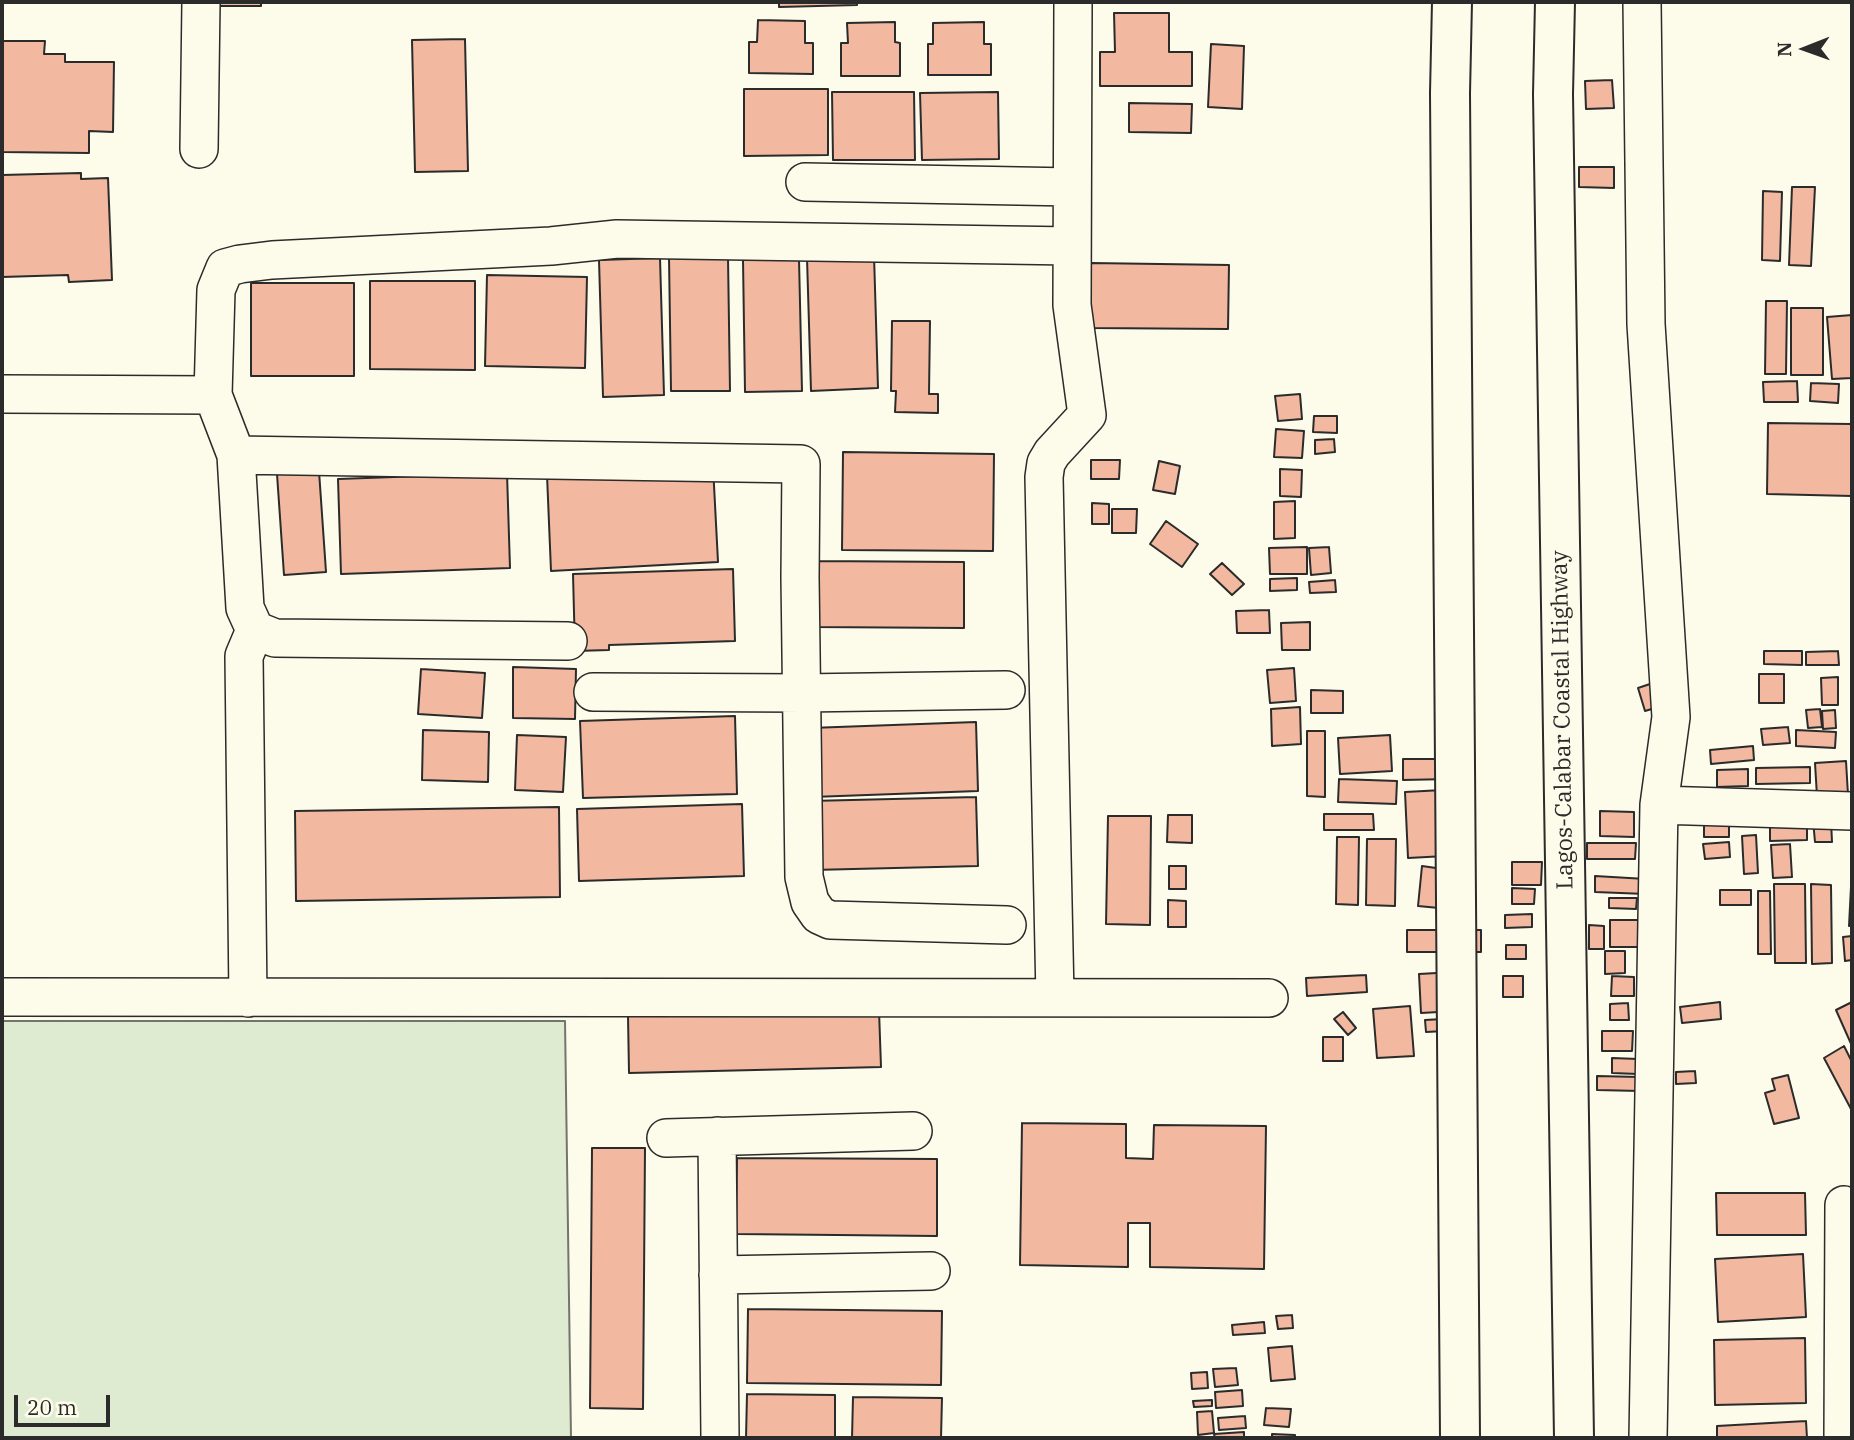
<!DOCTYPE html>
<style>
body{margin:0}
#map{position:relative;width:1854px;height:1440px;overflow:hidden;background:#fdfbea;font-family:"IBM Plex Serif",serif}
canvas{display:block}
.frame{position:absolute;inset:0;border:4px solid #2b2b2b;pointer-events:none}
.north{position:absolute;left:1770px;top:14px;width:70px;height:70px;-webkit-text-stroke:5px #fdfbea;paint-order:stroke;rotate:269deg;font-size:19px;font-weight:700;line-height:28px;text-align:center;color:#2b2b2b}
.north::after{content:'';display:block;margin:auto;width:24px;height:32px;background:#2b2b2b;clip-path:polygon(50% 0,100% 100%,50% 72%,0 100%)}
.scale{position:absolute;left:14px;top:1395px;width:96px;height:32px;box-sizing:border-box;border:4px solid #2b2b2b;border-top:0;padding-left:9px;font-size:21px;line-height:24px;white-space:nowrap;color:#2b2b2b;-webkit-text-stroke:5px #fdfbea;paint-order:stroke}
</style>
<div id="map">
<canvas width="1854" height="1440"></canvas>
<div class="frame"></div>
<div class="north">N</div>
<div class="scale">20 m</div>
</div>
<script>
const ctx = document.querySelector('canvas').getContext('2d');
ctx.lineJoin = 'round';
function paint(path, color) { ctx.fillStyle = color; ctx.fill(path, 'evenodd'); }
const toPath = rows => new Path2D(rows.map(r => 'M' + r).join(''));
function trace(path, color, width, dash) { ctx.strokeStyle = color; ctx.lineWidth = width; ctx.lineCap = dash ? 'butt' : 'round'; ctx.setLineDash(dash || []); ctx.stroke(path); }
function write(font, color, halo, rows, align = 'center') {
  ctx.font = font + ' "IBM Plex Serif",serif'; ctx.lineWidth = 5; ctx.setLineDash([]); ctx.textBaseline = 'middle'; ctx.strokeStyle = halo; ctx.fillStyle = color; for (const [text, x, y, turn = 0] of rows) {
    ctx.save(); ctx.translate(x, y); ctx.rotate((+turn || 0) * Math.PI / 180); ctx.textAlign = isNaN(turn) ? turn : align; if (halo) ctx.strokeText(text, 0, 0); ctx.fillText(text, 0, 0); ctx.restore();
  }
}
const green = toPath([
 [2,1021,565,1021,571,1438,2,1438,2,1021]
]);
const building = toPath([
 [220,2,261,2,261,6,220,6,220,2],
 [779,2,857,2,857,5,779,7,779,2],
 [1114,13,1169,13,1169,52,1192,52,1192,86,1100,86,1100,52,1115,52,1114,13],
 [758,20,805,21,805,43,813,43,813,74,749,73,749,42,757,42,758,20],
 [895,22,895,42,900,43,900,76,841,76,841,43,848,43,847,23,895,22],
 [984,22,984,44,991,44,991,75,928,75,928,44,933,44,933,23,984,22],
 [465,39,468,171,415,172,412,40,465,39],
 [2,41,45,41,44,54,65,54,65,62,114,62,113,132,89,131,89,153,2,152,2,41],
 [1211,44,1244,46,1242,109,1208,107,1211,44],
 [1612,80,1614,108,1586,109,1585,81,1612,80],
 [744,89,828,89,828,155,744,156,744,89],
 [832,92,914,92,915,160,833,160,832,92],
 [998,92,999,159,922,160,920,93,998,92],
 [1129,103,1192,104,1191,133,1129,132,1129,103],
 [1579,167,1614,167,1614,188,1579,187,1579,167],
 [81,173,81,179,108,178,112,280,69,282,68,275,2,277,2,175,81,173],
 [1792,187,1815,187,1811,266,1789,265,1792,187],
 [1763,191,1782,192,1780,261,1762,260,1763,191],
 [874,255,878,388,811,391,807,258,874,255],
 [669,257,728,257,730,391,671,391,669,257],
 [660,258,664,395,603,397,599,260,660,258],
 [799,259,802,391,745,392,743,260,799,259],
 [1091,263,1229,265,1228,329,1090,328,1091,263],
 [487,275,587,277,585,368,485,366,487,275],
 [370,281,475,281,475,370,370,369,370,281],
 [251,283,354,283,354,376,251,376,251,283],
 [1766,301,1787,301,1786,374,1765,374,1766,301],
 [1791,308,1823,308,1823,375,1791,375,1791,308],
 [1852,315,1852,378,1832,379,1827,317,1852,315],
 [892,321,930,321,929,394,938,394,938,413,895,412,896,391,891,391,892,321],
 [1797,381,1798,402,1764,402,1763,382,1797,381],
 [1811,383,1839,384,1838,403,1810,401,1811,383],
 [1300,394,1302,419,1278,421,1275,396,1300,394],
 [1314,416,1337,416,1337,433,1313,432,1314,416],
 [1768,423,1852,424,1852,496,1767,494,1768,423],
 [1276,429,1304,431,1302,458,1274,457,1276,429],
 [1334,439,1335,452,1315,454,1315,440,1334,439],
 [843,452,994,454,993,551,842,550,843,452],
 [1091,460,1120,460,1119,479,1091,479,1091,460],
 [1159,461,1180,466,1175,494,1153,490,1159,461],
 [713,466,718,562,551,571,547,475,713,466],
 [1280,469,1302,470,1301,497,1280,496,1280,469],
 [319,471,326,572,284,575,277,474,319,471],
 [507,473,510,568,341,574,338,479,507,473],
 [1295,501,1295,538,1274,539,1274,502,1295,501],
 [1092,503,1109,504,1109,524,1092,524,1092,503],
 [1112,509,1137,509,1136,533,1112,533,1112,509],
 [1166,521,1198,544,1182,567,1150,544,1166,521],
 [1307,547,1307,574,1270,574,1269,548,1307,547],
 [1329,547,1331,573,1311,575,1309,548,1329,547],
 [813,561,964,562,964,628,812,627,813,561],
 [1222,563,1244,584,1232,595,1210,574,1222,563],
 [733,569,735,641,609,645,609,650,575,651,573,574,733,569],
 [1297,578,1297,590,1270,591,1270,579,1297,578],
 [1335,580,1336,592,1310,593,1309,582,1335,580],
 [1269,610,1270,633,1237,633,1236,611,1269,610],
 [1310,622,1310,650,1282,650,1281,623,1310,622],
 [1764,651,1802,651,1802,665,1764,664,1764,651],
 [1838,651,1839,665,1806,665,1806,652,1838,651],
 [513,667,576,669,575,719,513,718,513,667],
 [1294,668,1296,701,1270,703,1267,670,1294,668],
 [421,669,485,673,482,718,418,714,421,669],
 [1759,674,1784,674,1784,703,1759,703,1759,674],
 [1838,677,1838,705,1822,705,1821,678,1838,677],
 [1659,681,1665,705,1645,711,1638,688,1659,681],
 [1311,690,1343,691,1343,713,1311,713,1311,690],
 [1300,707,1301,744,1272,746,1271,709,1300,707],
 [1820,709,1822,727,1808,728,1806,710,1820,709],
 [1835,710,1836,728,1823,729,1822,711,1835,710],
 [735,716,737,794,583,798,580,721,735,716],
 [976,722,978,791,812,797,810,728,976,722],
 [1788,727,1790,743,1763,745,1761,729,1788,727],
 [423,730,489,732,488,782,422,780,423,730],
 [1796,730,1836,732,1835,748,1796,746,1796,730],
 [1307,731,1325,731,1325,797,1307,796,1307,731],
 [517,735,566,737,563,792,515,790,517,735],
 [1390,735,1392,771,1340,774,1338,738,1390,735],
 [1753,746,1754,760,1711,764,1710,750,1753,746],
 [1403,759,1450,759,1450,779,1403,780,1403,759],
 [1846,761,1849,812,1818,813,1815,763,1846,761],
 [1810,767,1810,783,1756,784,1756,768,1810,767],
 [1748,769,1748,786,1717,787,1717,770,1748,769],
 [1339,779,1397,781,1396,804,1338,802,1339,779],
 [1443,790,1446,856,1408,858,1405,792,1443,790],
 [976,797,978,866,812,870,810,801,976,797],
 [742,804,744,876,579,881,577,809,742,804],
 [559,807,560,897,296,901,295,811,559,807],
 [1600,811,1634,812,1634,837,1600,836,1600,811],
 [1324,814,1373,814,1374,830,1324,830,1324,814],
 [1168,815,1192,815,1192,843,1167,842,1168,815],
 [1108,816,1151,816,1150,925,1106,924,1108,816],
 [1704,819,1729,819,1729,837,1704,837,1704,819],
 [1813,820,1831,820,1832,842,1815,842,1813,820],
 [1807,822,1807,840,1770,841,1770,823,1807,822],
 [1756,835,1758,873,1744,874,1742,836,1756,835],
 [1337,837,1359,837,1358,905,1336,904,1337,837],
 [1367,839,1396,839,1395,906,1366,905,1367,839],
 [1729,842,1730,857,1705,859,1703,844,1729,842],
 [1587,843,1636,843,1635,859,1587,859,1587,843],
 [1790,844,1792,877,1773,878,1771,845,1790,844],
 [1512,862,1542,862,1541,885,1512,885,1512,862],
 [1169,866,1186,866,1186,889,1169,889,1169,866],
 [1422,866,1443,869,1439,908,1418,906,1422,866],
 [1852,867,1852,926,1849,926,1852,867],
 [1595,876,1646,879,1646,894,1595,892,1595,876],
 [1774,884,1805,884,1806,963,1775,963,1774,884],
 [1811,884,1831,885,1832,963,1812,964,1811,884],
 [1512,888,1535,889,1534,904,1512,904,1512,888],
 [1720,890,1751,890,1751,905,1720,905,1720,890],
 [1758,891,1770,891,1771,954,1758,954,1758,891],
 [1609,898,1637,898,1636,909,1609,908,1609,898],
 [1168,900,1186,901,1186,927,1168,927,1168,900],
 [1532,914,1532,927,1505,928,1505,915,1532,914],
 [1610,920,1641,920,1641,947,1610,947,1610,920],
 [1589,925,1604,926,1604,949,1589,949,1589,925],
 [1407,930,1481,930,1481,952,1407,952,1407,930],
 [1852,936,1852,960,1845,961,1843,937,1852,936],
 [1506,945,1526,945,1526,959,1506,959,1506,945],
 [1605,951,1625,951,1625,973,1605,974,1605,951],
 [1472,971,1474,1010,1421,1013,1419,974,1472,971],
 [1366,975,1367,992,1307,996,1306,978,1366,975],
 [1503,976,1523,976,1523,997,1503,997,1503,976],
 [1612,976,1634,977,1634,996,1611,996,1612,976],
 [1720,1002,1721,1019,1682,1023,1680,1007,1720,1002],
 [1852,1002,1852,1046,1836,1010,1852,1002],
 [1628,1003,1629,1020,1610,1020,1610,1004,1628,1003],
 [1410,1006,1414,1056,1377,1058,1373,1009,1410,1006],
 [879,1010,881,1067,629,1073,628,1016,879,1010],
 [1343,1012,1356,1028,1348,1035,1334,1019,1343,1012],
 [1443,1019,1445,1031,1426,1032,1425,1020,1443,1019],
 [1602,1031,1633,1031,1632,1051,1602,1051,1602,1031],
 [1323,1037,1343,1037,1343,1061,1323,1061,1323,1037],
 [1844,1046,1852,1062,1851,1109,1824,1058,1844,1046],
 [1612,1058,1638,1059,1638,1074,1612,1073,1612,1058],
 [1695,1071,1696,1083,1676,1084,1676,1072,1695,1071],
 [1788,1075,1799,1118,1774,1124,1765,1093,1775,1090,1772,1079,1788,1075],
 [1597,1076,1640,1077,1640,1091,1597,1090,1597,1076],
 [1022,1123,1126,1124,1126,1158,1153,1159,1154,1125,1266,1126,1264,1269,1150,1267,1150,1223,1128,1223,1128,1267,1020,1265,1022,1123],
 [592,1148,645,1148,643,1409,590,1408,592,1148],
 [737,1158,937,1159,937,1236,736,1234,737,1158],
 [1716,1193,1805,1193,1806,1235,1717,1235,1716,1193],
 [1803,1254,1806,1317,1718,1322,1715,1259,1803,1254],
 [748,1309,942,1311,941,1385,747,1383,748,1309],
 [1292,1315,1293,1328,1278,1329,1276,1316,1292,1315],
 [1264,1322,1265,1333,1233,1335,1232,1325,1264,1322],
 [1805,1338,1806,1403,1715,1405,1714,1340,1805,1338],
 [1292,1346,1295,1379,1271,1381,1268,1348,1292,1346],
 [1236,1368,1238,1385,1215,1387,1213,1369,1236,1368],
 [1207,1372,1208,1388,1192,1389,1191,1373,1207,1372],
 [1242,1390,1243,1406,1216,1408,1215,1392,1242,1390],
 [747,1394,835,1395,835,1438,746,1438,747,1394],
 [853,1397,942,1398,941,1438,852,1438,853,1397],
 [1212,1400,1212,1406,1194,1407,1193,1401,1212,1400],
 [1266,1408,1291,1409,1289,1427,1264,1425,1266,1408],
 [1212,1411,1214,1433,1198,1435,1197,1412,1212,1411],
 [1245,1416,1246,1428,1219,1430,1218,1418,1245,1416],
 [1806,1421,1807,1438,1717,1438,1717,1426,1806,1421],
 [1244,1432,1244,1438,1215,1438,1214,1434,1244,1432],
 [1272,1434,1295,1435,1295,1438,1272,1438,1272,1434]
]);
const minor = toPath([
 [1642,2,1646,324,1671,717,1659,805,1648,1438],
 [199,149,201,2],
 [805,182,1072,187],
 [2,394,213,395,236,455,801,464,800,577,804,877,810,902,819,915,830,920,1007,925],
 [213,395,216,290,225,268,240,264,272,260,551,246,617,239,1072,246],
 [236,455,245,608,255,630,275,638,568,641],
 [593,692,802,693,1006,690],
 [1659,805,1852,811],
 [2,997,1269,998],
 [1055,997,1044,477,1046,463,1052,453,1087,415,1072,305,1073,2],
 [248,998,244,656,255,630],
 [717,1136,720,1438],
 [666,1138,913,1131],
 [718,1275,931,1271],
 [1843,1438,1844,1205]
]);
const highway = toPath([
 [1452,2,1450,93,1460,1438],
 [1555,2,1553,94,1574,1438]
]);
const streetNames = [
 ["Lagos-Calabar Coastal Highway",1563,720,-91]
];
paint(green, '#deebd1');
trace(green, '#74746e', 2);
paint(building, '#f2b8a0');
trace(building, '#2b2b2b', 2);
trace(minor, '#2b2b2b', 40);
trace(highway, '#2b2b2b', 42);
trace(minor, '#fdfbea', 37);
trace(highway, '#fdfbea', 38);
write('23px', '#2b2b2b', '#fdfbea', streetNames);
</script>
